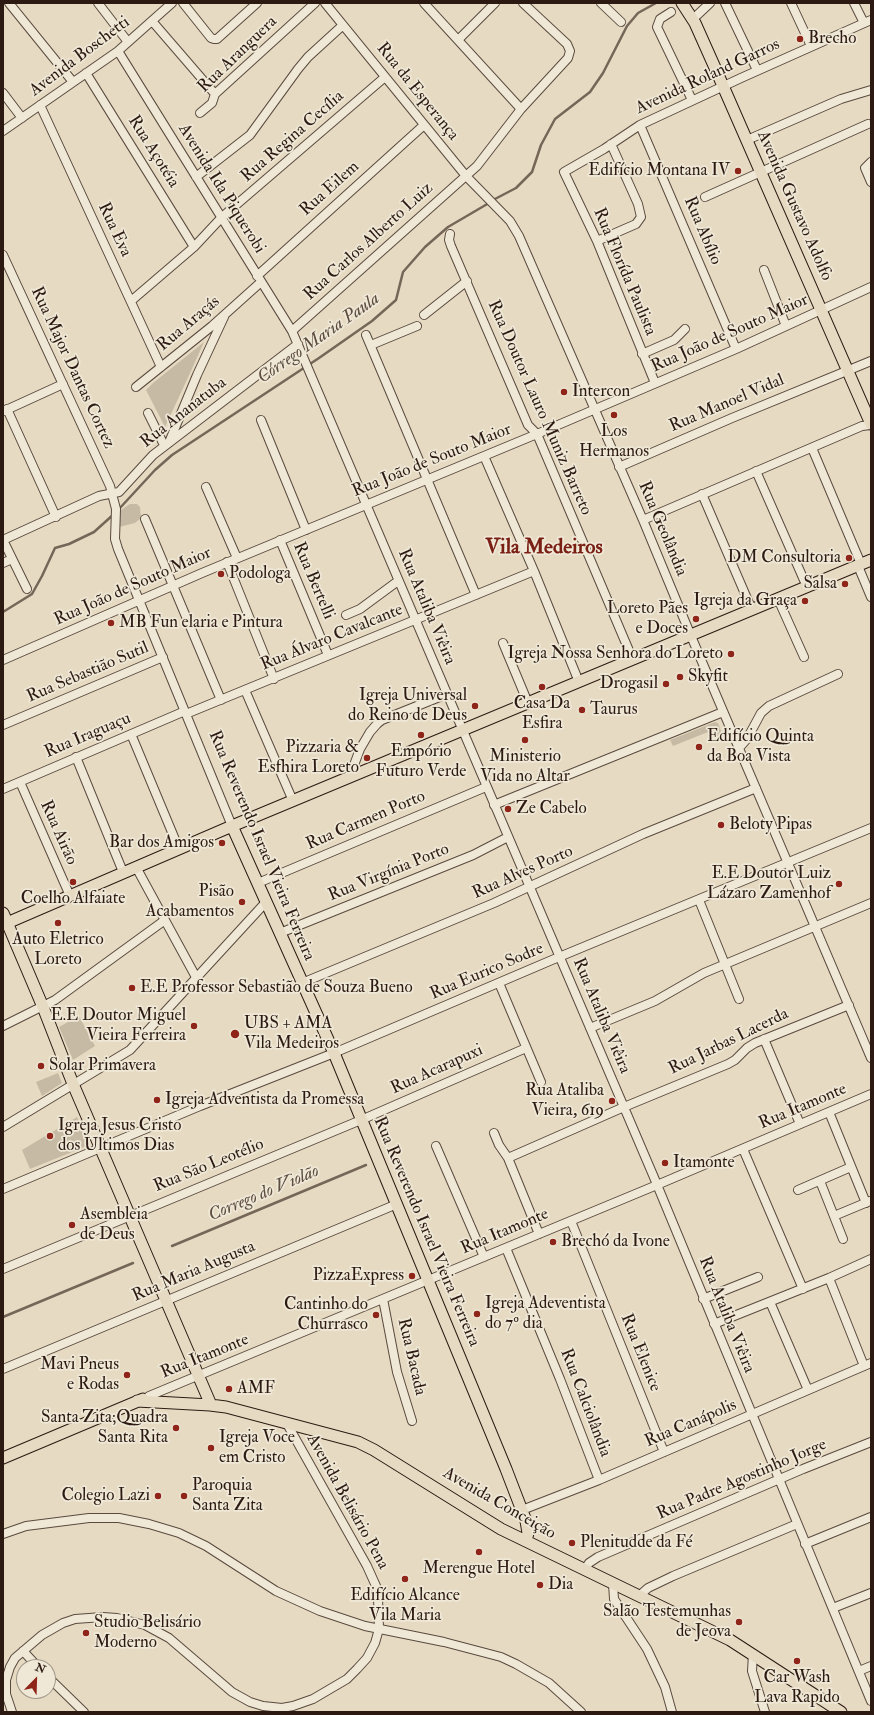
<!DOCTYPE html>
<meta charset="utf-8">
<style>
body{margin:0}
#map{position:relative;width:874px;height:1715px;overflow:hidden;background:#e6dbc2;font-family:"IM FELL Double Pica",serif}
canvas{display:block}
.frame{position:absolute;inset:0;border:4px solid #2c1a12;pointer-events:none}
.north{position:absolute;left:16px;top:1659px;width:40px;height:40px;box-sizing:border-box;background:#efe8d7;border:1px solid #a19688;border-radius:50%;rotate:23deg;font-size:11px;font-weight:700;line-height:16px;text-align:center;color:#2c1a12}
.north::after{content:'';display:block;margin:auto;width:14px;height:18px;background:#8f2418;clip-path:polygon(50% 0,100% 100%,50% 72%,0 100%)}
</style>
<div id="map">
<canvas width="874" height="1715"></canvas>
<div class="frame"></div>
<div class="north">N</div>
</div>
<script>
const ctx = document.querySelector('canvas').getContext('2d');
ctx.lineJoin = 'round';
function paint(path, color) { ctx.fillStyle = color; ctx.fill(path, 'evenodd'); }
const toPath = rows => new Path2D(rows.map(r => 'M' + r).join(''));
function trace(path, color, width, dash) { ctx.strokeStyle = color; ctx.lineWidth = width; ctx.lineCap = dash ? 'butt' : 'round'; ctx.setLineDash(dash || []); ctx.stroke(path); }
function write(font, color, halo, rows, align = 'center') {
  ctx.font = font + ' "IM FELL Double Pica",serif'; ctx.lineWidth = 3.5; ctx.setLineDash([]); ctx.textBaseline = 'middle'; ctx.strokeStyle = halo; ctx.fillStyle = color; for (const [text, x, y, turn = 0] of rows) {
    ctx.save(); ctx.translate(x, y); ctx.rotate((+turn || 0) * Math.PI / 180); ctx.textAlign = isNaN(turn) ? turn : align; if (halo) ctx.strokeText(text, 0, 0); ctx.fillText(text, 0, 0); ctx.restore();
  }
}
const green = toPath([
 [204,342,191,371,165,427,146,390,153,383],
 [130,504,137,504,140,507,141,518,135,523,119,527,121,510],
 [715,722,718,723,724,739,718,741,713,730,673,746,670,740],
 [79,1016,95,1046,73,1060,59,1027],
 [58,1073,62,1083,42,1096,36,1082],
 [77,1117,87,1143,87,1146,30,1169,22,1150]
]);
const stream = toPath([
 [493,200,516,188,532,172,541,145,555,119,590,92,603,73,627,26,638,13,656,3],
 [119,509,155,470,172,455,319,358,372,321,396,300,403,272,425,247,448,227,489,203],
 [3,612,32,594,42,576,55,548,69,544,94,532,114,514],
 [172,1246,366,1165],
 [3,1317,133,1263]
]);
const minor = toPath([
 [9,3,73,82],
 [98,3,128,42],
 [183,3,211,38,214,39,217,39,257,3],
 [325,3,466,176,510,221,519,236,643,520,691,636,871,1058],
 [424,3,521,109],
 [601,3,621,22],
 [725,3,757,70],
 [791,3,811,46],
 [854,3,864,23],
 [671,12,660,19,657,27,692,100],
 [693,19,710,3],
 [152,21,215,94],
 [458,40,495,3],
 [118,51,292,331,653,1175,871,1701],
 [86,73,194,247],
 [3,93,22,118],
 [40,105,161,367],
 [200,113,212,103,215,94,315,3],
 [640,125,736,349],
 [3,131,118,51,172,3],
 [747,140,841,99,871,90],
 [871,162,865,168,871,182],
 [196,177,250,135,298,69,308,57,343,25],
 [705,197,868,124],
 [450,234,449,240,451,246,528,425,537,434,633,660],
 [597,241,636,224,641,217,638,204,611,144],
 [3,255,110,486,116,509,115,539,118,549,232,826],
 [764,270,786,326],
 [257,276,424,125],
 [131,301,194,247,222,217,385,77],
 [424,315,467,281],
 [292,331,477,166,521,109,568,58,570,51,567,44,523,3],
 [366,335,476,595],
 [371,345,417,326],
 [642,354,674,340,685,329],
 [655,383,597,241,564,172,604,149,640,125,741,78,871,20],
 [136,387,212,326,261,282],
 [7,409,56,517],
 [4,411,63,384],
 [148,413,164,445],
 [261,420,306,530],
 [170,440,197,375,224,317],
 [812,448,861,564],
 [484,456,534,571,579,682],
 [619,467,732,418,871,361],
 [756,471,807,587],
 [206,487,237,558],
 [702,494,752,610],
 [145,519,221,700],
 [643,520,862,426,871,425],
 [280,540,328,655],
 [227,562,274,679],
 [3,563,12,559],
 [858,566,871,597],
 [27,589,3,540,99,496,119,492,153,455,298,344],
 [778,599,804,657],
 [346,615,360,609,398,581],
 [503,643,528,703],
 [3,660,202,573,537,434,736,349,871,287],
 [245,690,293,801],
 [186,714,534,571],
 [3,725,163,657],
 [131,734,179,849],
 [739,748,747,739,761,713,769,706,838,674],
 [76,757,123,872],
 [353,776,354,765,360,749,370,732,377,724,382,720,447,694],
 [20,782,70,896],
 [3,789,185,711],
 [494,805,723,712],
 [136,867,197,979],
 [258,883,486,787],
 [699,900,739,999],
 [280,933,473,855,508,837],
 [302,983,494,903,643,834,756,788],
 [499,983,541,1082],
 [3,1026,55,1000,165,920],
 [590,1028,655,1001,704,973,871,903],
 [764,1039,800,1124],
 [829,1112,866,1203],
 [3,1127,130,1050,266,902],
 [494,1133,499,1145,508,1158,539,1234],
 [436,1146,484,1257],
 [743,1149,803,1289],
 [508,1158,624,1107,728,1064,735,1060,747,1048,755,1043,849,1005],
 [820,1181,843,1239],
 [3,1189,200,1106,334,1053,559,957,871,828],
 [798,1190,851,1167],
 [834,1216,870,1201],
 [571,1221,664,1452],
 [506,1248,560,1379,599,1480],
 [3,1269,361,1120,526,1048],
 [829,1278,864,1366],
 [383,1299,397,1372,412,1421],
 [703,1299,758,1277],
 [770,1302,808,1390],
 [714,1324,829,1278,871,1259],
 [3,1369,397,1204],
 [149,1396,657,1185,871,1094],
 [522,1510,599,1480,871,1363],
 [3,1534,26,1526,89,1518,119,1518,149,1524,179,1533,206,1546,276,1591,320,1611,365,1626,444,1642,501,1657,516,1664,549,1683,581,1712],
 [805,1544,871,1517],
 [584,1570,589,1563,598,1557,803,1469,871,1442],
 [613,1584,614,1599,647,1649,665,1687,672,1712],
 [639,1596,648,1588,673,1576,797,1524],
 [833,1608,871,1593],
 [23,1651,38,1667],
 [753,1654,752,1671,765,1712],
 [859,1671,871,1666],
 [48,1677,84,1712],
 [12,1712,6,1694,6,1680,10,1667,15,1658,42,1635,63,1623,75,1619,103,1617,117,1618,145,1625,169,1638,232,1692,250,1702,263,1706,282,1708,293,1706,313,1699,347,1679,357,1669,367,1658,375,1643,379,1629,378,1597,376,1586,367,1566,286,1422]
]);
const major = toPath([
 [682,3,695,23,716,70,871,424],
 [232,826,334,1053,506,1469,526,1521,528,1533,526,1541],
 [3,913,43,1007,73,1084,211,1405],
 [7,923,232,826,871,560],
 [137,1401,210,1405,226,1407,358,1442,374,1450,501,1529,730,1640,841,1712],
 [3,1458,143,1399]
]);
const markers = [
 [800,39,4,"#8f2418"],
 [738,171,4,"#8f2418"],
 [564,392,4,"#8f2418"],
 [614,415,4,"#8f2418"],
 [849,558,4,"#8f2418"],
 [221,574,4,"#8f2418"],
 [845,584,4,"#8f2418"],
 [805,601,4,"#8f2418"],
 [696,619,4,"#8f2418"],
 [111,623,4,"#8f2418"],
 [731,654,4,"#8f2418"],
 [680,677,4,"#8f2418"],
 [666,684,4,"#8f2418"],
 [542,687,4,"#8f2418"],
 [475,706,4,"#8f2418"],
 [582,710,4,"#8f2418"],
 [421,735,4,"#8f2418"],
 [525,740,4,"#8f2418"],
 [699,747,4,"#8f2418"],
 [367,758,4,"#8f2418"],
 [508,809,4,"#8f2418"],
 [721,825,4,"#8f2418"],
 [222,843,4,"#8f2418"],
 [73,882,4,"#8f2418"],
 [839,884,4,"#8f2418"],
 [242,902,4,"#8f2418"],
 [58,923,4,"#8f2418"],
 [132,988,4,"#8f2418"],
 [194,1026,4,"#8f2418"],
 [235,1034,5,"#8f2418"],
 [41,1066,4,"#8f2418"],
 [157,1100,4,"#8f2418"],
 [612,1101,4,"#8f2418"],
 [50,1136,4,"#8f2418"],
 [665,1163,4,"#8f2418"],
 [72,1225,4,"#8f2418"],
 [553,1242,4,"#8f2418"],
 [412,1276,4,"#8f2418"],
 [477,1314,4,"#8f2418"],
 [376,1315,4,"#8f2418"],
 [127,1375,4,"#8f2418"],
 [229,1389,4,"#8f2418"],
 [176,1428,4,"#8f2418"],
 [211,1448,4,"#8f2418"],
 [158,1496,4,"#8f2418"],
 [184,1496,4,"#8f2418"],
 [572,1543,4,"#8f2418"],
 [479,1552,4,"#8f2418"],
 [405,1579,4,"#8f2418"],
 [540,1585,4,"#8f2418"],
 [739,1622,4,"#8f2418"],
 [86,1633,4,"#8f2418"],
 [797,1661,4,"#8f2418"]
];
const poiNames = [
 ["Brecho",808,39],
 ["Edifício Montana IV",730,171,"right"],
 ["Intercon",572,392],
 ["Los",614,432,"center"],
 ["Hermanos",614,452,"center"],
 ["DM Consultoria",841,558,"right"],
 ["Podologa",229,574],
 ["Salsa",837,584,"right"],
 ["Igreja da Graça",797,601,"right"],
 ["Loreto Pães",688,609,"right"],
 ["e Doces",688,629,"right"],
 ["MB Fun elaria e Pintura",119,623],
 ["Igreja Nossa Senhora do Loreto",723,654,"right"],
 ["Skyfit",688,677],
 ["Drogasil",658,684,"right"],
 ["Igreja Universal",467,696,"right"],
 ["do Reino de Deus",467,716,"right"],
 ["Casa Da",542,704,"center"],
 ["Esfira",542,724,"center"],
 ["Taurus",590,710],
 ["Edifício Quinta",707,737],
 ["da Boa Vista",707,757],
 ["Pizzaria &",359,748,"right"],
 ["Esfhira Loreto",359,768,"right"],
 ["Empório",421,752,"center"],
 ["Futuro Verde",421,772,"center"],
 ["Ministerio",525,757,"center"],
 ["Vida no Altar",525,777,"center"],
 ["Ze Cabelo",516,809],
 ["Beloty Pipas",729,825],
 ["Bar dos Amigos",214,843,"right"],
 ["E.E Doutor Luiz",831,874,"right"],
 ["Lázaro Zamenhof",831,894,"right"],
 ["Pisão",234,892,"right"],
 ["Acabamentos",234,912,"right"],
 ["Coelho Alfaiate",73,899,"center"],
 ["Auto Eletrico",58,940,"center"],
 ["Loreto",58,960,"center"],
 ["E.E Professor Sebastião de Souza Bueno",140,988],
 ["E.E Doutor Miguel",186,1016,"right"],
 ["Vieira Ferreira",186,1036,"right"],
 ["UBS + AMA",244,1024],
 ["Vila Medeiros",244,1044],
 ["Solar Primavera",49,1066],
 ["Rua Ataliba",604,1091,"right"],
 ["Vieira, 619",604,1111,"right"],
 ["Igreja Adventista da Promessa",165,1100],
 ["Igreja Jesus Cristo",58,1126],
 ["dos Ultimos Dias",58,1146],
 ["Itamonte",673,1163],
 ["Asembleia",80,1215],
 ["de Deus",80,1235],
 ["Brechó da Ivone",561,1242],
 ["PizzaExpress",404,1276,"right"],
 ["Igreja Adeventista",485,1304],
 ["do 7º dia",485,1324],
 ["Cantinho do",368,1305,"right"],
 ["Churrasco",368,1325,"right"],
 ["Mavi Pneus",119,1365,"right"],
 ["e Rodas",119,1385,"right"],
 ["AMF",237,1389],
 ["Santa Zita;Quadra",168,1418,"right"],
 ["Santa Rita",168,1438,"right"],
 ["Igreja Voce",219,1438],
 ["em Cristo",219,1458],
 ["Paroquia",192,1486],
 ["Santa Zita",192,1506],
 ["Colegio Lazi",150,1496,"right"],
 ["Plenitudde da Fé",580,1543],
 ["Merengue Hotel",479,1569,"center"],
 ["Dia",548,1585],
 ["Edifício Alcance",405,1596,"center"],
 ["Vila Maria",405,1616,"center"],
 ["Salão Testemunhas",731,1612,"right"],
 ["de Jeova",731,1632,"right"],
 ["Studio Belisário",94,1623],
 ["Moderno",94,1643],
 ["Car Wash",797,1678,"center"],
 ["Lava Rapido",797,1698,"center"]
];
const streetNames = [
 ["Rua Aranguera",238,55,-44],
 ["Avenida Boschetti",80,57,-37],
 ["Avenida Roland Garros",708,77,-25],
 ["Rua da Esperança",417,92,51],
 ["Rua Regina Cecília",293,137,-41],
 ["Rua Açotéia",153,152,58],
 ["Avenida Ida Piquerobi",221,189,58],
 ["Rua Eilem",330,189,-42],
 ["Avenida Gustavo Adolfo",794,206,66],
 ["Rua Eva",114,230,65],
 ["Rua Abílio",702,231,67],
 ["Rua Carlos Alberto Luiz",369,242,-42],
 ["Rua Florída Paulista",624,272,67],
 ["Rua Araçás",189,324,-40],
 ["Rua João de Souto Maior",730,334,-24],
 ["Rua Major Dantas Cortez",72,368,65],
 ["Rua Manoel Vidal",727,404,-23],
 ["Rua Doutor Lauro Muniz Barreto",539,408,66],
 ["Rua Ananatuba",184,413,-38],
 ["Rua João de Souto Maior",432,461,-22],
 ["Rua Geolândia",662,529,67],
 ["Rua Bertelli",313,581,67],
 ["Rua João de Souto Maior",133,587,-24],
 ["Rua Ataliba Viêira",426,607,67],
 ["Rua Álvaro Cavalcante",332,638,-22],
 ["Rua Sebastião Sutil",88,673,-23],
 ["Rua Iraguaçu",88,736,-23],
 ["Rua Carmen Porto",366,821,-23],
 ["Rua Airão",58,833,66],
 ["Rua Reverendo Israel Vieira Ferreira",261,846,67],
 ["Rua Virgínia Porto",389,873,-22],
 ["Rua Alves Porto",523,873,-24],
 ["Rua Eurico Sodre",487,972,-23],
 ["Rua Ataliba Viêira",601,1016,67],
 ["Rua Jarbas Lacerda",729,1042,-26],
 ["Rua Acarapuxi",437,1070,-24],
 ["Rua Itamonte",803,1107,-23],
 ["Rua São Leotélio",209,1166,-22],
 ["Rua Reverendo Israel Vieira Ferreira",426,1232,67],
 ["Rua Itamonte",505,1232,-23],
 ["Rua Maria Augusta",194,1272,-23],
 ["Rua Ataliba Viêira",726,1315,68],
 ["Rua Elenice",640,1353,68],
 ["Rua Itamonte",205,1357,-22],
 ["Rua Bacada",411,1357,77],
 ["Rua Calciolândia",585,1403,69],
 ["Rua Canápolis",691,1424,-23],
 ["Rua Padre Agostinho Jorge",742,1480,-23],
 ["Avenida Belisário Pena",347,1502,61],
 ["Avenida Conceição",499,1504,30]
];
const waterNames = [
 ["Córrego Maria Paula",319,339,-35],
 ["Corrego do Violão",264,1194,-23]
];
const districtNames = [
 ["Vila Medeiros",544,548]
];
paint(green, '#c6baa4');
trace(stream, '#766658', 2.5);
trace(minor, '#5a4a3e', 10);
trace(major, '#2c1a12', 13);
trace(minor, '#efe8d7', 8);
trace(major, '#e6dbc2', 11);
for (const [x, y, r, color] of markers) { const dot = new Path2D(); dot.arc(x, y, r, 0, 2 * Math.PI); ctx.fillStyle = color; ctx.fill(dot); trace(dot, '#efe8d7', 1.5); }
write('17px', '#2c1a12', '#efe8d7', poiNames, 'left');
write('17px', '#2c1a12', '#efe8d7', streetNames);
write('italic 18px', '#5d4d40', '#efe8d7', waterNames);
write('bold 21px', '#7a1f14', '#efe8d7', districtNames);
</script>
